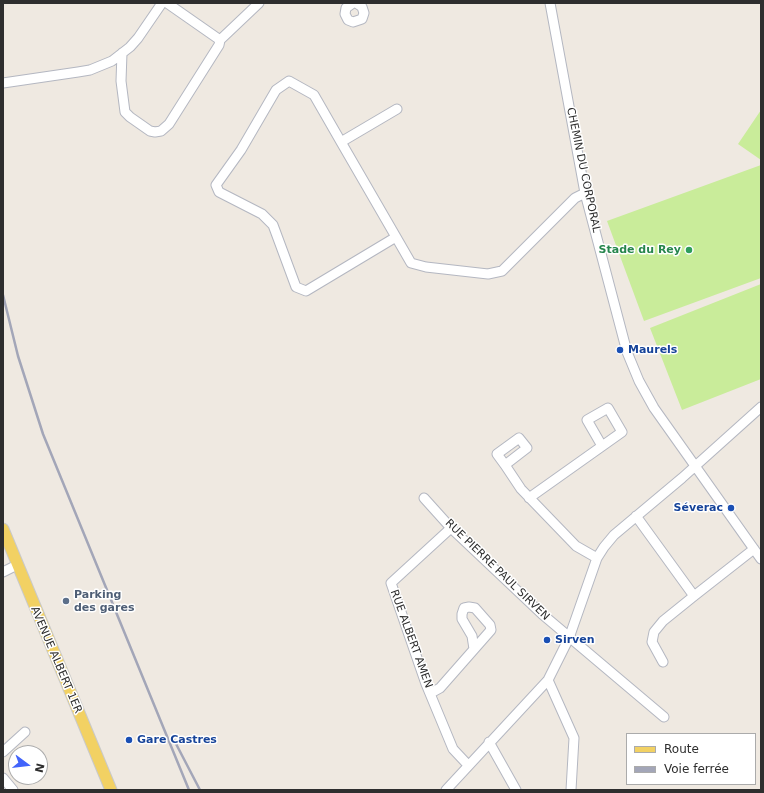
<!DOCTYPE html>
<meta charset="utf-8">
<style>
body{margin:0}
#map{position:relative;width:764px;height:793px;overflow:hidden;background:#efe9e1;font-family:"DejaVu Sans",sans-serif}
canvas{display:block}
.frame{position:absolute;inset:0;border:4px solid #2e2e2e;pointer-events:none}
.legend{position:absolute;left:626px;top:733px;width:130px;height:52px;box-sizing:border-box;background:#fff;border:1px solid #ababab;margin:0;padding:5px 7px;list-style:none;font-size:12px;color:#2e2e2e}
.legend li{display:flex;align-items:center;gap:8px;height:20px}
.legend b{width:20px;border:1px solid #ababab}
.north{position:absolute;left:8px;top:745px;width:40px;height:40px;box-sizing:border-box;background:#fff;border:1px solid #ababab;border-radius:50%;rotate:105deg;font-size:11px;font-weight:700;line-height:16px;text-align:center;color:#2e2e2e}
.north::after{content:'';display:block;margin:auto;width:14px;height:18px;background:#4264fb;clip-path:polygon(50% 0,100% 100%,50% 72%,0 100%)}
</style>
<div id="map">
<canvas width="764" height="793"></canvas>
<div class="frame"></div>
<ul class="legend">
<li><b style="height:5px;background:#f2d163"></b>Route</li>
<li><b style="height:5px;background:#a3a6b8"></b>Voie ferrée</li>
</ul>
<div class="north">N</div>
</div>
<script>
const ctx = document.querySelector('canvas').getContext('2d');
ctx.lineJoin = 'round';
function paint(path, color) { ctx.fillStyle = color; ctx.fill(path, 'evenodd'); }
const toPath = rows => new Path2D(rows.map(r => 'M' + r).join(''));
function trace(path, color, width, dash) { ctx.strokeStyle = color; ctx.lineWidth = width; ctx.lineCap = dash ? 'butt' : 'round'; ctx.setLineDash(dash || []); ctx.stroke(path); }
function write(font, color, halo, rows, align = 'center') {
  ctx.font = font + ' "DejaVu Sans",sans-serif'; ctx.lineWidth = 3; ctx.setLineDash([]); ctx.textBaseline = 'middle'; ctx.strokeStyle = halo; ctx.fillStyle = color; for (const [text, x, y, turn = 0] of rows) {
    ctx.save(); ctx.translate(x, y); ctx.rotate((+turn || 0) * Math.PI / 180); ctx.textAlign = isNaN(turn) ? turn : align; if (halo) ctx.strokeText(text, 0, 0); ctx.fillText(text, 0, 0); ctx.restore();
  }
}
const pitch = toPath([
 [761,110,761,160,738,144],
 [761,165,761,278,644,321,607,221],
 [761,284,761,379,682,410,650,328]
]);
const minor = toPath([
 [167,3,220,40],
 [353,3,346,8,345,14,348,20,353,22,362,19,364,13,362,7,356,3],
 [550,3,585,193,627,352,639,381,654,408,761,559],
 [122,53,121,81,125,112,130,117,150,131,155,132,161,131,169,124,219,45,220,40,259,3],
 [3,83,78,72,90,70,112,61,130,47,138,38,162,3],
 [341,142,397,109],
 [396,237,306,291,296,287,273,225,262,214,219,192,216,185,241,150,276,90,289,81,314,95,341,142,396,237,411,263,426,267,488,274,502,271,575,198,585,193],
 [505,465,497,454,519,438,527,448,505,465,521,489,576,546,597,558],
 [424,498,451,528,542,614,664,717],
 [529,498,622,432,608,408,587,420,602,446],
 [636,516,694,596],
 [451,528,391,583,426,684,453,749,468,765],
 [3,572,17,565],
 [663,662,652,642,654,632,663,621,694,596,754,549],
 [548,680,574,738,571,790],
 [431,693,440,688,491,630,490,625,475,608,469,607,464,608,462,614,462,619,472,636,474,649],
 [489,742,516,790],
 [3,752,25,732],
 [3,778,13,790],
 [446,790,548,680,569,638,597,558,604,547,614,535,682,478,761,407]
]);
const major = toPath([
 [3,529,111,790]
]);
const rail = toPath([
 [3,295,18,356,43,434,189,790],
 [174,740,200,790]
]);
const markers = [
 [689,250,4,"#2e9e5b"],
 [620,350,4,"#1a4fb4"],
 [731,508,4,"#1a4fb4"],
 [66,601,4,"#5c6f8a"],
 [547,640,4,"#1a4fb4"],
 [129,740,4,"#1a4fb4"]
];
const streetNames = [
 ["CHEMIN DU CORPORAL",583,170,78],
 ["RUE PIERRE PAUL SIRVEN",497,570,44],
 ["RUE ALBERT AMEN",411,639,70],
 ["AVENUE ALBERT 1ER",56,660,67]
];
const leisureNames = [
 ["Stade du Rey",681,250]
];
const transitNames = [
 ["Maurels",628,350],
 ["Séverac",723,508,"right"],
 ["Sirven",555,640],
 ["Gare Castres",137,740]
];
const serviceNames = [
 ["Parking",74,595],
 ["des gares",74,608]
];
paint(pitch, '#c9ec9a');
trace(minor, '#b4b7c1', 11);
trace(major, '#c9c9c9', 13);
trace(minor, '#fff', 9);
trace(major, '#f2d163', 11);
trace(rail, '#a3a6b8', 2.5);
for (const [x, y, r, color] of markers) { const dot = new Path2D(); dot.arc(x, y, r, 0, 2 * Math.PI); ctx.fillStyle = color; ctx.fill(dot); trace(dot, '#fff', 1.5); }
write('11px', '#2e2e2e', '#fff', streetNames);
write('bold 11px', '#27864d', '#fff', leisureNames, 'right');
write('bold 11px', '#164399', '#fff', transitNames, 'left');
write('bold 11px', '#4e5e75', '#fff', serviceNames, 'left');
</script>
